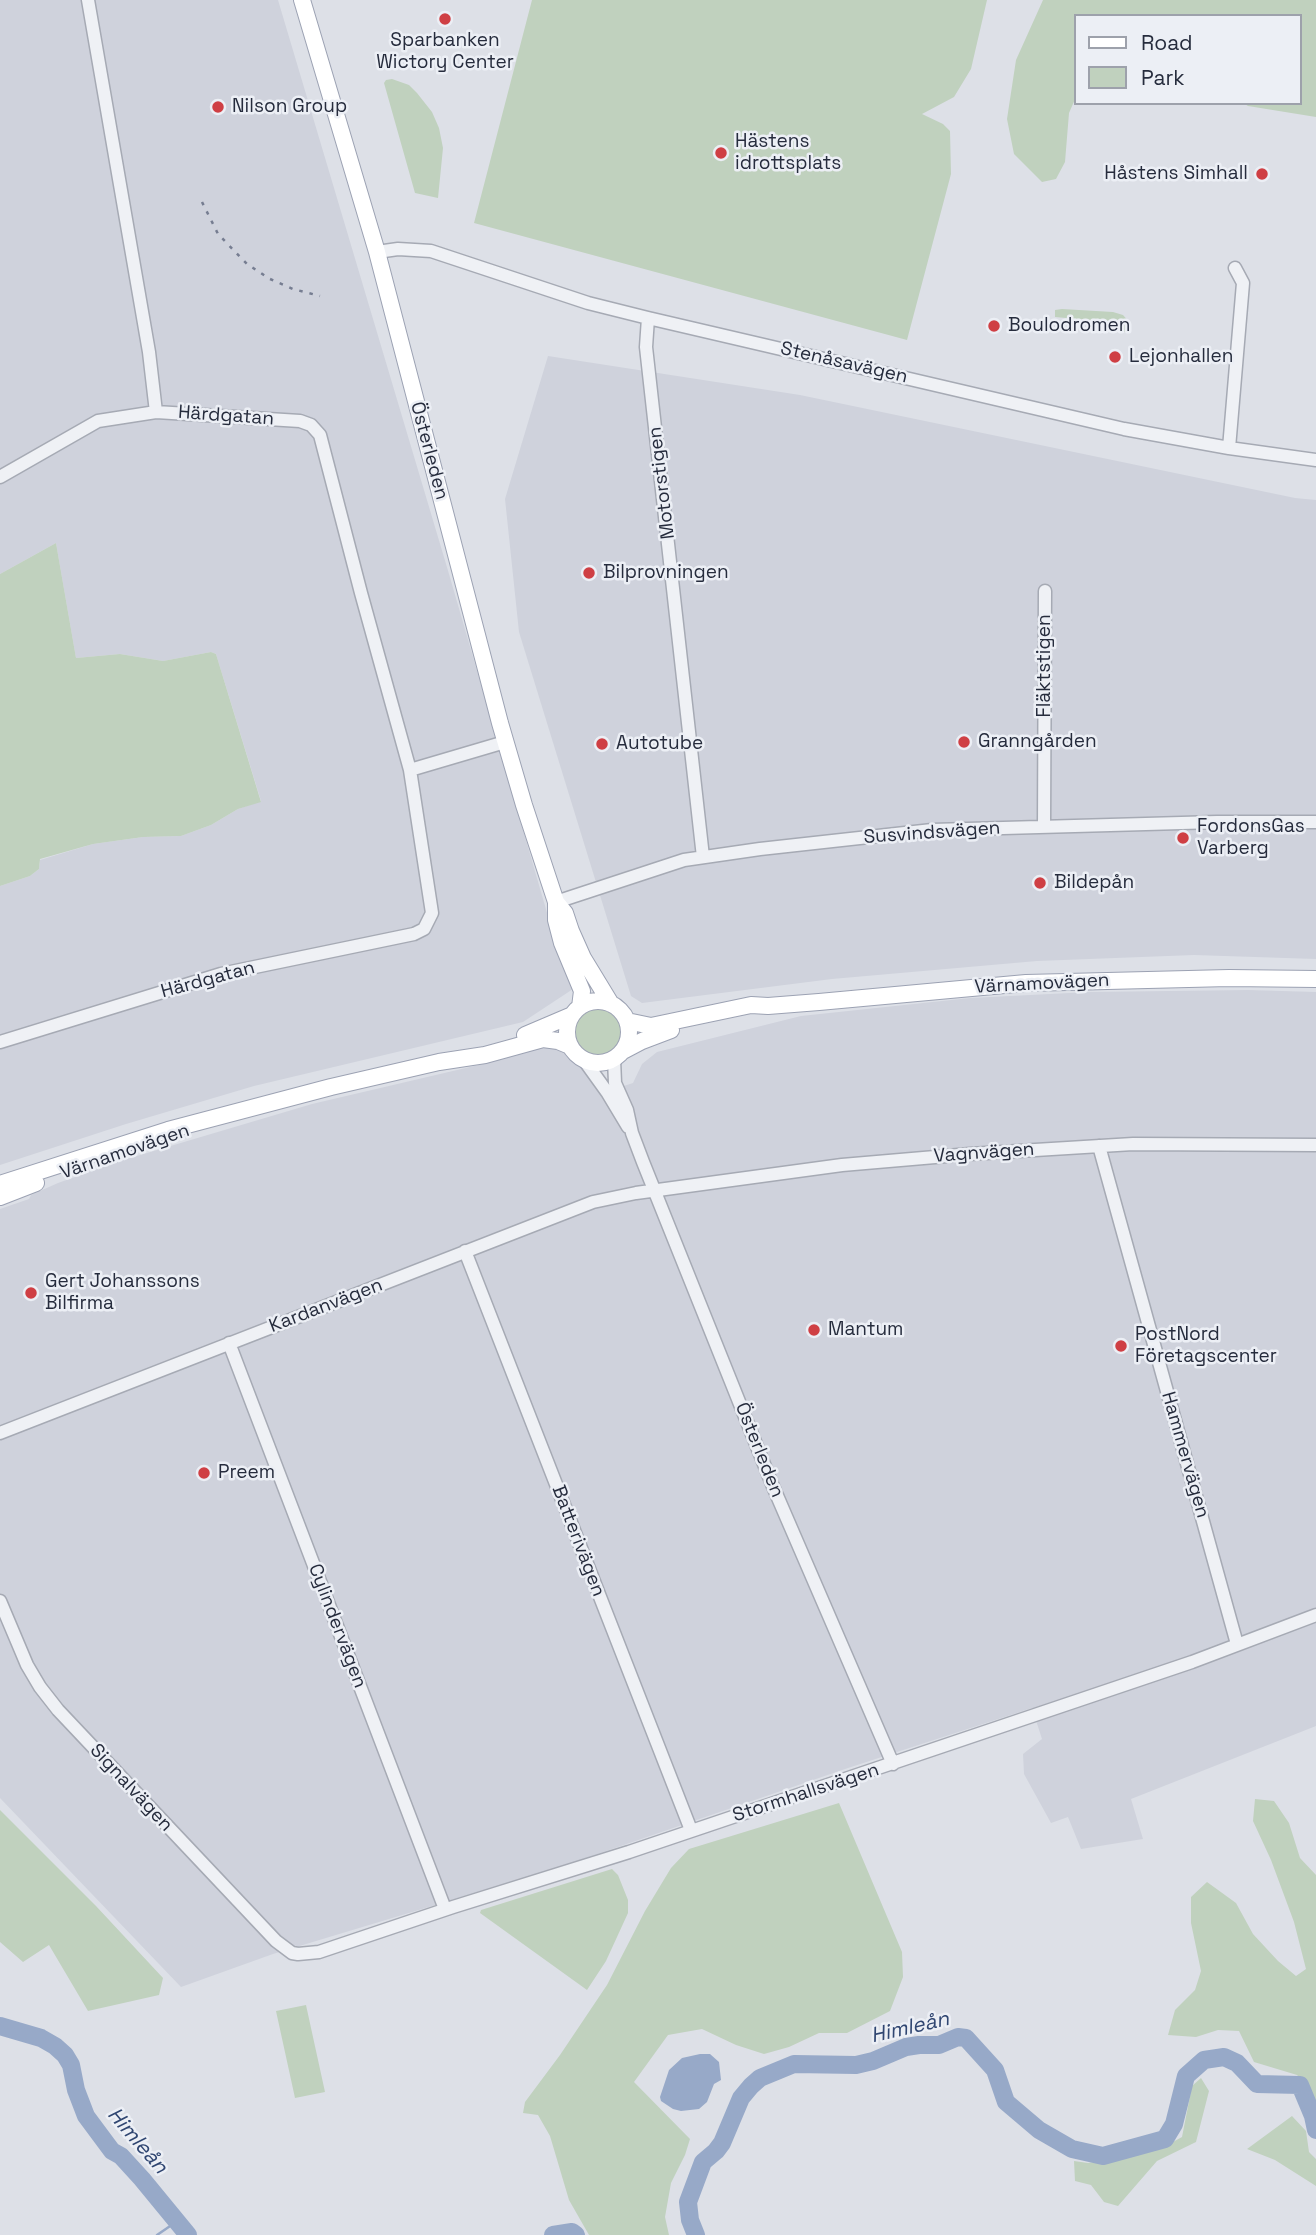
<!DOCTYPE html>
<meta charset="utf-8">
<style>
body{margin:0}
#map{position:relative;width:1316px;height:2235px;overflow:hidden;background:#dde0e7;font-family:"Space Grotesk",sans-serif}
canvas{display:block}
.legend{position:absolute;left:1074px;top:14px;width:228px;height:91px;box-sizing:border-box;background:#eceff5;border:2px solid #9da1ab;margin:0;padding:9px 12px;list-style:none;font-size:21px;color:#262c3d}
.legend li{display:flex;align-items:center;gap:14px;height:35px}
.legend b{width:35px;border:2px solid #9da1ab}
</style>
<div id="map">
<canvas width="1316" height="2235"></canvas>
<ul class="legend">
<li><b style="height:9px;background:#fff"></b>Road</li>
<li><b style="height:19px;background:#c0d1be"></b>Park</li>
</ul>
</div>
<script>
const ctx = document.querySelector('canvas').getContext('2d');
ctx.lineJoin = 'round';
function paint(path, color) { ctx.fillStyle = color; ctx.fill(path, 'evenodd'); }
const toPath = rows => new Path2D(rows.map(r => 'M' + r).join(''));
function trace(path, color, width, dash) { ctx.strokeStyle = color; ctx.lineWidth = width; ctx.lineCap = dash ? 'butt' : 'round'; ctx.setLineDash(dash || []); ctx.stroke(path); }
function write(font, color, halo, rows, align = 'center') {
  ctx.font = font + ' "Space Grotesk",sans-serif'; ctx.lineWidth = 5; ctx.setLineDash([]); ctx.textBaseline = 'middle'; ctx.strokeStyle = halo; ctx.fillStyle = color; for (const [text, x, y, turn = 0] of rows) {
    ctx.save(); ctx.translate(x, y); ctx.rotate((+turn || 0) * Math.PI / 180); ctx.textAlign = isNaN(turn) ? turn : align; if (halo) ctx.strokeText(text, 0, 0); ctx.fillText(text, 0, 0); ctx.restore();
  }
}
const built = toPath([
 [0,0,278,0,449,574,552,930,573,989,523,1022,254,1086,126,1124,0,1165,0,886,30,876,39,869,40,860,93,844,143,837,181,836,211,825,238,809,261,801,216,654,211,652,163,661,120,654,76,658,56,543,0,574],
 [548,356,800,395,1295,498,1316,500,1316,959,1194,955,1037,961,832,979,642,1003,631,996,519,632,505,499],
 [1248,990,1316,992,1316,1726,1131,1799,1143,1839,1081,1849,1068,1817,1051,1823,1024,1774,1023,1754,1042,1739,1032,1708,848,1768,548,1871,273,1954,181,1987,0,1798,0,1209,29,1199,31,1195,58,1183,120,1161,312,1104,487,1063,544,1045,561,1048,583,1067,602,1093,633,1083,642,1064,657,1052,801,1016,970,998,1090,992]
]);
const green = toPath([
 [532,0,987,0,971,69,954,97,922,114,943,124,950,131,951,174,907,340,474,223],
 [1043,0,1316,0,1316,117,1248,106,1243,103,1300,103,1300,16,1076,16,1076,97,1069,113,1065,162,1056,179,1042,182,1014,154,1007,119,1016,60],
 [392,79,409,85,417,93,432,112,439,128,443,148,438,198,415,193,384,83,386,80],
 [1062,309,1113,312,1123,315,1131,324,1131,332,1112,331,1098,321,1055,317,1055,310],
 [56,543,76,658,120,654,163,661,211,652,216,654,261,802,238,809,211,825,181,836,143,837,93,844,40,859,39,869,30,876,0,886,0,574],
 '573 1032a25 25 0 1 1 50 0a25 25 0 1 1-50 0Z',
 [1255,1799,1274,1801,1289,1823,1300,1858,1316,1875,1316,2107,1311,2090,1297,2075,1254,2062,1239,2031,1218,2030,1196,2037,1168,2035,1175,2010,1195,1990,1201,1971,1191,1923,1191,1897,1207,1882,1236,1903,1253,1934,1278,1961,1296,1976,1306,1969,1294,1922,1271,1860,1253,1821],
 [839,1803,902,1952,903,1977,890,2011,847,2033,819,2033,789,2047,764,2054,736,2045,702,2029,668,2035,634,2082,690,2139,685,2155,671,2183,665,2217,669,2235,589,2235,569,2200,550,2136,538,2115,523,2113,525,2102,560,2055,607,1985,645,1911,671,1868,689,1849],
 [0,1810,96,1906,163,1978,159,1995,88,2011,49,1945,23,1962,0,1942],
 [612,1869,618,1875,628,1900,628,1913,606,1961,587,1990,480,1913,481,1910],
 [306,2005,325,2092,295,2098,276,2011],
 [1201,2078,1209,2091,1196,2142,1157,2161,1118,2206,1104,2202,1091,2185,1075,2181,1074,2161,1088,2163,1133,2155,1160,2149,1182,2137,1192,2086],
 [1292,2116,1306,2131,1309,2152,1316,2159,1316,2186,1275,2160,1247,2149]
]);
const water = toPath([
 [700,2054,710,2054,719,2062,721,2080,714,2084,707,2102,699,2109,681,2111,673,2109,661,2101,660,2097,669,2070,682,2058]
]);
const stream = toPath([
 [157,2235,176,2222]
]);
const river = toPath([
 [0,2026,41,2038,55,2046,65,2055,71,2065,76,2090,86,2116,112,2151,121,2156,142,2179,188,2235],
 [553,2235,572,2232,576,2235],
 [696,2235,690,2220,688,2202,703,2162,716,2151,722,2143,741,2098,751,2086,760,2078,794,2064,856,2065,873,2061,906,2047,919,2045,939,2045,958,2037,966,2038,995,2070,1006,2102,1039,2130,1072,2149,1103,2156,1165,2139,1174,2124,1186,2076,1204,2060,1224,2057,1237,2063,1257,2084,1300,2085,1313,2116,1316,2130]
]);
const minor = toPath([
 [377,252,398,249,431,251,588,303,648,318,1124,429,1229,448,1316,460],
 [648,318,646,347,703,857],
 [1229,448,1243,283,1235,268],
 [0,477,98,421,156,412],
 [410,770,505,742],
 [1044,826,1045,591],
 [556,902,684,860,760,849,932,830,1217,822,1316,822],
 [0,1042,221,974,414,934,424,929,432,913,410,770,361,593,320,435,311,425,300,421,156,412,149,352,88,0],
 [614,1059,615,1083,627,1110,632,1133,643,1162,772,1484,893,1764],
 [584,1060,607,1092,628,1127],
 [1099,1146,1237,1644],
 [465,1251,691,1830],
 [229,1343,445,1909],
 [0,1433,593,1202,636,1193,842,1165,970,1154,1133,1144,1316,1145],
 [0,1601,27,1665,40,1687,58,1710,276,1941,292,1953,298,1954,319,1952,453,1907,629,1852,1192,1662,1316,1615]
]);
const major = toPath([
 [302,0,377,252,500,723,524,805,556,902,556,920,562,943,582,991,580,1007],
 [556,902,565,913,571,931,583,958,611,1004],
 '567 1032a31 31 0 1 1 62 0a31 31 0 1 1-62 0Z',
 [627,1021,651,1026,751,1005,768,1006,819,1002,1026,983,1229,978,1316,979],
 [525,1035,572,1015],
 [623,1051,642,1041,671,1030],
 [0,1184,168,1130,331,1087,439,1062,485,1055,543,1039,558,1041,570,1046],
 [0,1197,36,1183]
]);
const rail = toPath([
 [202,202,218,234,247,264,270,279,293,289,320,296]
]);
const markers = [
 [445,19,7,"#cf3f44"],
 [218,107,7,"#cf3f44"],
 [721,153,7,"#cf3f44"],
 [1262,174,7,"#cf3f44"],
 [994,326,7,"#cf3f44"],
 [1115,357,7,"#cf3f44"],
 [589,573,7,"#cf3f44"],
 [964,742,7,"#cf3f44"],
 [602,744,7,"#cf3f44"],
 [1183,838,7,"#cf3f44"],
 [1040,883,7,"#cf3f44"],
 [31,1293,7,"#cf3f44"],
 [814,1330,7,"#cf3f44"],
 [1121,1346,7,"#cf3f44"],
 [204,1473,7,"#cf3f44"]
];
const poiNames = [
 ["Sparbanken",445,41,"center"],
 ["Wictory Center",445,63,"center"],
 ["Nilson Group",232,107],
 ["Hästens",735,142],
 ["idrottsplats",735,164],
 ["Håstens Simhall",1248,174,"right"],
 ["Boulodromen",1008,326],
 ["Lejonhallen",1129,357],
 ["Bilprovningen",603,573],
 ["Granngården",978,742],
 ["Autotube",616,744],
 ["FordonsGas",1197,827],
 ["Varberg",1197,849],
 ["Bildepån",1054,883],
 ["Gert Johanssons",45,1282],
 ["Bilfirma",45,1304],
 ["Mantum",828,1330],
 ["PostNord",1135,1335],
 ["Företagscenter",1135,1357],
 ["Preem",218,1473]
];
const streetNames = [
 ["Stenåsavägen",844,363,13],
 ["Härdgatan",226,416,4],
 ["Österleden",429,451,75],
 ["Motorstigen",662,483,-97],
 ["Fläktstigen",1045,666,-90],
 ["Susvindsvägen",932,833,-4],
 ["Härdgatan",208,980,-15],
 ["Värnamovägen",1042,984,-3],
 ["Värnamovägen",125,1152,-19],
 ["Vagnvägen",984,1153,-4],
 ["Kardanvägen",326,1306,-21],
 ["Österleden",759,1450,68],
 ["Hammervägen",1185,1455,74],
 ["Batterivägen",578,1541,69],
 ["Cylindervägen",337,1626,69],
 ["Signalvägen",131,1788,47],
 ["Stormhallsvägen",806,1793,-18]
];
const waterNames = [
 ["Himleån",910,2028,-13],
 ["Himleån",137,2141,49]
];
paint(built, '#cfd2dc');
paint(green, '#c0d1be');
paint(water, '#97a9c8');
trace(stream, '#97a9c8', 2.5);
trace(river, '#97a9c8', 18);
trace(minor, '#a6aab4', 15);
trace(major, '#9ca2b3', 18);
trace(minor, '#eff1f5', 12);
trace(major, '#fff', 16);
trace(rail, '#767d91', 2.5, [3.5, 7]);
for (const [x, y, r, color] of markers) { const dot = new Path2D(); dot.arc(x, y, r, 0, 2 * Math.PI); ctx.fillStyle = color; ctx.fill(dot); trace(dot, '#eceff5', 2.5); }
write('19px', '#262c3d', '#eceff5', poiNames, 'left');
write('19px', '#262c3d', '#eceff5', streetNames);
write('italic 21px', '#304671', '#eceff5', waterNames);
</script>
